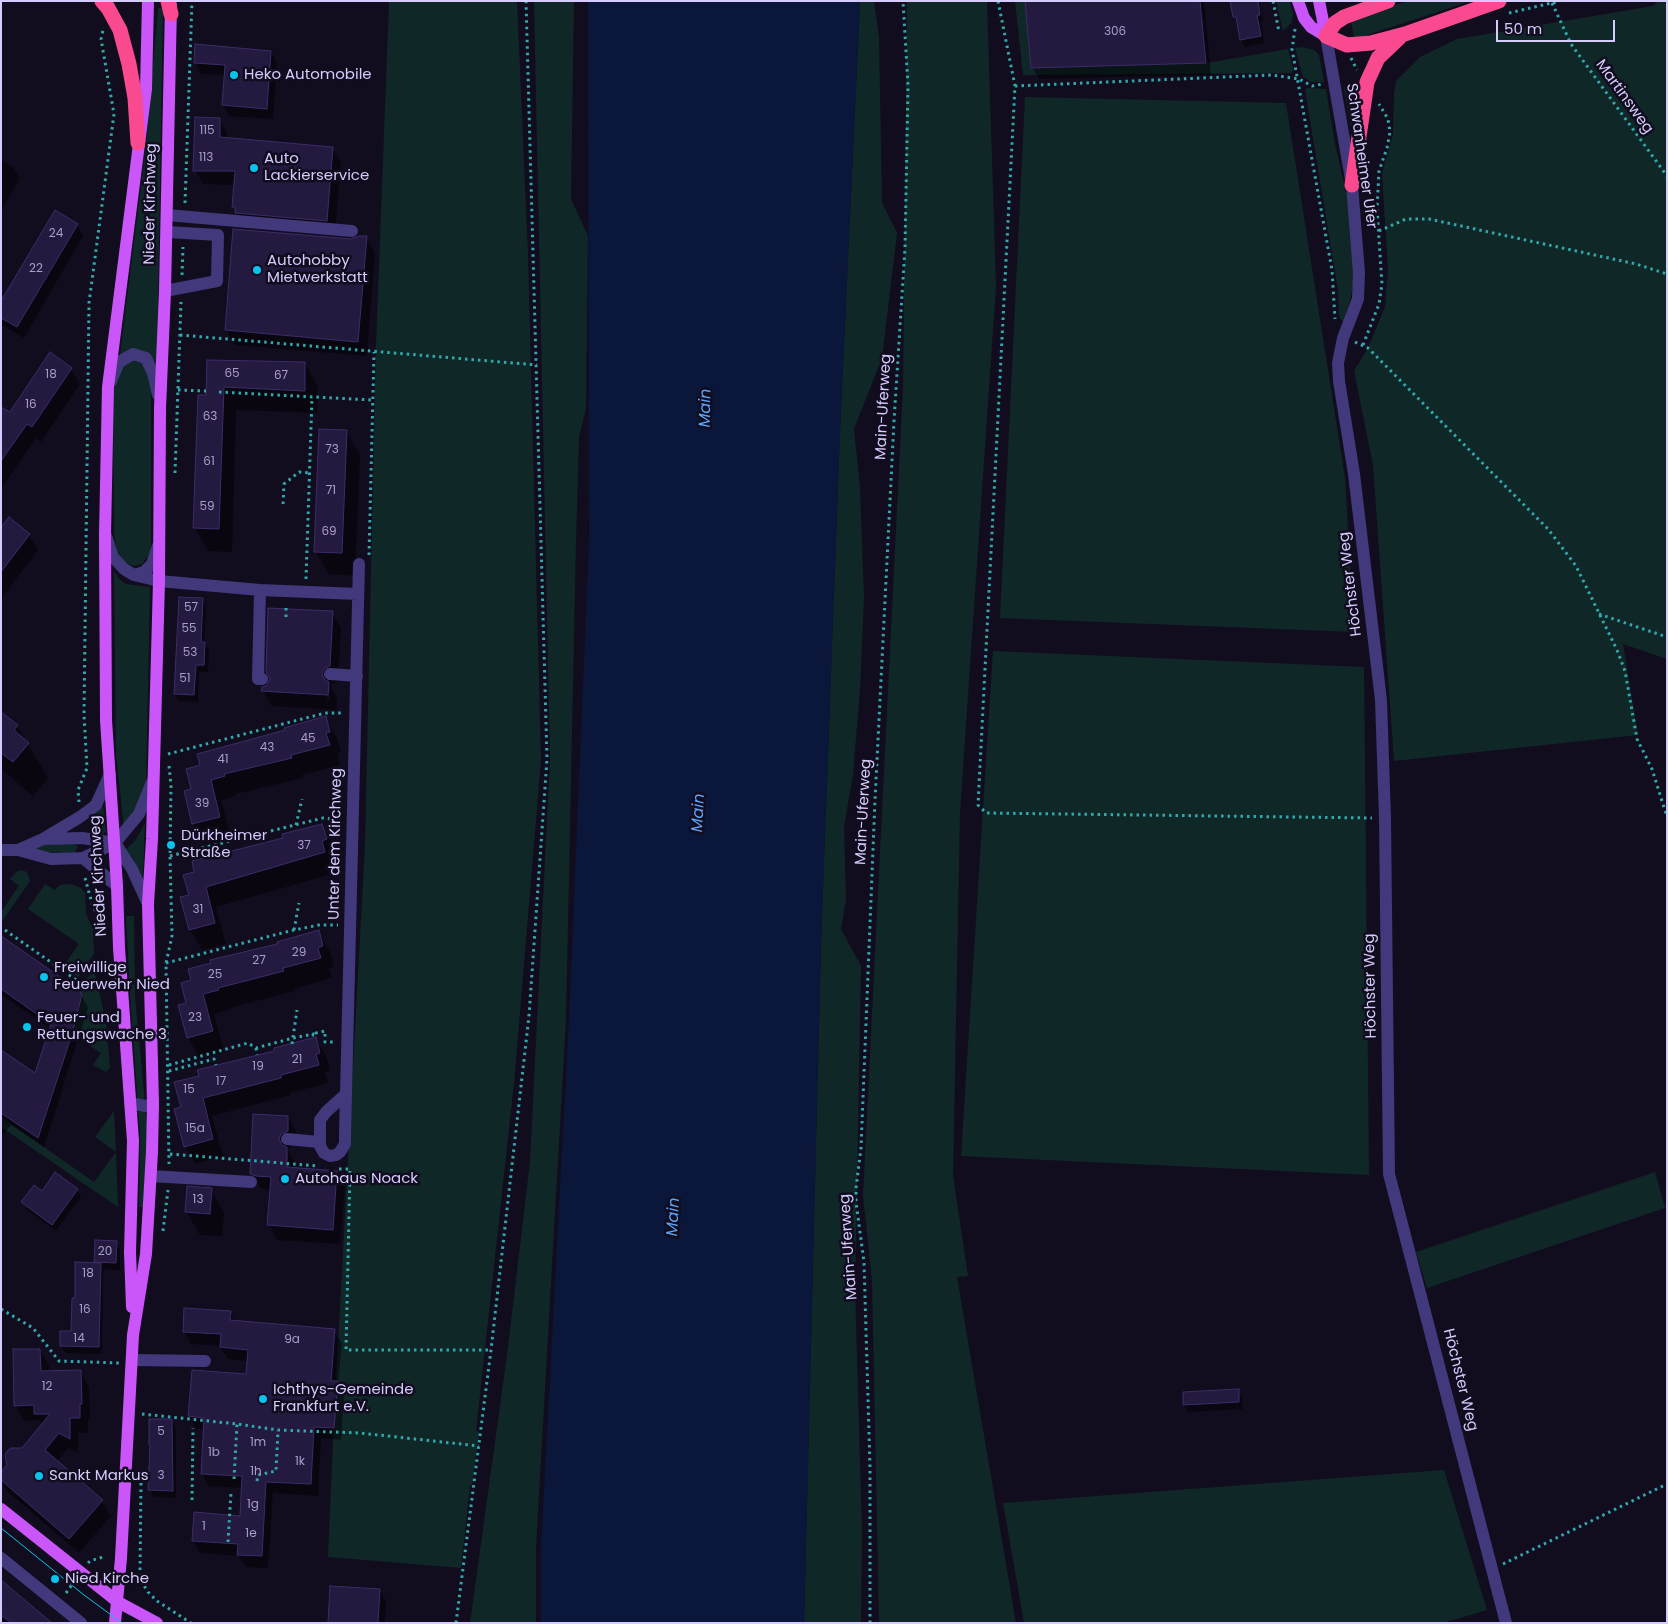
<!DOCTYPE html>
<meta charset="utf-8">
<style>
body{margin:0}
#map{position:relative;width:1668px;height:1624px;overflow:hidden;background:#110d1e;font-family:Poppins,sans-serif}
canvas{display:block}
.frame{position:absolute;inset:0;border:2px solid #d5cbfd;pointer-events:none}
.scale{position:absolute;left:1496px;top:20px;width:119px;height:22px;box-sizing:border-box;border:2px solid #d5cbfd;border-top:0;padding-left:6px;font-size:15px;line-height:18px;white-space:nowrap;color:#d5cbfd;-webkit-text-stroke:4px #110d1e;paint-order:stroke}
</style>
<div id="map">
<canvas width="1668" height="1624"></canvas>
<div class="frame"></div>
<div class="scale">50 m</div>
</div>
<script>
const ctx = document.querySelector('canvas').getContext('2d');
ctx.lineJoin = 'round';
function paint(path, color) { ctx.fillStyle = color; ctx.fill(path, 'evenodd'); }
const toPath = rows => new Path2D(rows.map(r => 'M' + r).join(''));
function trace(path, color, width, dash) { ctx.strokeStyle = color; ctx.lineWidth = width; ctx.lineCap = dash ? 'butt' : 'round'; ctx.setLineDash(dash || []); ctx.stroke(path); }
function write(font, color, halo, rows, align = 'center') {
  ctx.font = font + ' Poppins,sans-serif'; ctx.lineWidth = 5; ctx.setLineDash([]); ctx.textBaseline = 'middle'; ctx.strokeStyle = halo; ctx.fillStyle = color; for (const [text, x, y, turn = 0] of rows) {
    ctx.save(); ctx.translate(x, y); ctx.rotate((+turn || 0) * Math.PI / 180); ctx.textAlign = isNaN(turn) ? turn : align; if (halo) ctx.strokeText(text, 0, 0); ctx.fillText(text, 0, 0); ctx.restore();
  }
}
const green = toPath([
 [389,1,517,1,528,254,541,760,514,1083,476,1431,479,1432,472,1485,470,1485,461,1568,328,1557,334,1418,365,845,376,346],
 [534,1,574,1,571,199,588,236,586,408,579,437,576,541,566,1019,536,1547,536,1623,470,1623,507,1355,530,1162,550,759],
 [860,1,874,1,879,38,882,203,897,233,882,358,854,429,860,487,864,597,860,690,853,774,844,827,846,899,841,929,861,966,855,1289,862,1531,861,1623,804,1623,821,942,840,429],
 [907,1,987,1,996,286,960,812,953,1176,968,1276,957,1277,1016,1623,879,1623,872,1280,863,1195,903,388],
 [1015,1,1025,1,1031,68,1206,63,1288,49,1293,69,1292,73,1023,75],
 [1276,1,1290,1,1293,15,1292,22,1283,31],
 [1409,1,1471,1,1364,36,1354,37,1351,22,1388,7],
 [1659,1,1667,1,1667,659,1623,644,1638,735,1394,761,1373,465,1354,371,1368,348,1385,307,1388,270,1382,173,1393,134,1394,94,1396,81,1420,57,1457,39,1653,6],
 [158,8,163,8,157,365,148,353,120,355,146,145],
 [1302,47,1314,50,1319,55,1324,82,1311,82,1303,77,1295,48],
 [1346,84,1357,84,1358,85,1354,114,1354,143,1344,88],
 [1307,88,1326,89,1335,144,1347,196,1355,275,1350,301,1343,322,1339,317,1338,290,1305,90],
 [1025,97,1286,103,1345,478,1354,632,1000,618],
 [133,361,142,362,148,374,151,390,151,552,142,564,134,566,128,564,122,558,117,550,114,535,113,388,121,367],
 [114,571,119,579,126,584,150,587,146,788,137,811,124,828,116,755],
 [993,651,1364,667,1369,1175,961,1156],
 [103,806,106,831,102,835,97,835,94,833,92,816],
 [145,823,143,877,132,857,126,849,135,841],
 [73,843,78,847,74,853,40,852,32,849,39,845],
 [20,870,25,871,28,874,30,881,1,923,1,912,19,886,10,879,16,872],
 [45,884,55,890,60,885,71,884,81,888,85,893,86,914,93,929,94,954,78,977,63,967,79,944,28,909],
 [126,916,134,916,135,996,148,1135,143,1207,139,1207,140,1135,130,995],
 [94,969,106,1022,110,1068,106,1072,93,1065,101,1053,72,1034,83,997,79,990],
 [114,1111,116,1152,118,1207,1,1127,1,1117,94,1182,116,1152,95,1137],
 [1655,1172,1665,1208,1427,1288,1416,1252],
 [1444,1470,1487,1610,1443,1623,1024,1623,1003,1503]
]);
const water = toPath([
 [588,1,860,1,840,430,821,942,804,1623,541,1623,541,1547,569,1019,589,540]
]);
const shadow = toPath([
 [1026,1,1204,1,1211,75,1039,79,1032,67],
 [1235,1,1259,1,1263,22,1261,22,1264,43,1245,47,1241,39,1239,24,1234,17],
 [271,52,277,63,273,119,229,116,223,105,225,75,201,74,195,63],
 [219,119,227,133,227,139,332,148,341,162,335,234,244,226,233,206,235,185,203,184,195,170],
 [1,160,14,168,20,179,1,211],
 [77,225,83,236,24,338,2,325,1,304],
 [366,238,375,253,367,356,235,345,226,330,352,240],
 [208,361,305,364,318,387,317,413,236,410,232,552,208,551,195,528,207,396],
 [71,369,80,384,41,442,36,438,1,489,1,416,10,414],
 [346,432,360,455,355,576,329,574,315,551],
 [1,529,29,535,38,550,1,599],
 [202,599,206,606,204,643,209,650,208,672,199,672,198,702,179,701,175,694],
 [332,613,341,628,338,681,332,684,331,687,337,699,337,710,272,706,263,691],
 [328,684,330,687,329,701,327,701],
 [1,713,17,726,48,778,33,796,1,769],
 [325,718,337,738,341,752,337,753,340,765,302,775,303,778,235,794,235,796,221,800,231,837,205,844,194,824,185,791,193,790,202,766,287,731],
 [322,825,333,845,337,860,333,861,336,873,216,907,226,944,202,950,190,930,190,896,284,839],
 [318,932,330,952,334,967,329,968,332,978,294,989,295,991,229,1008,229,1010,214,1014,224,1052,199,1058,188,1037,188,1004,278,945],
 [1,938,79,991,88,1008,44,1147,11,1125,1,1137,1,1051,36,1075,50,1028,1,995],
 [316,1039,326,1056,330,1071,325,1072,328,1083,290,1093,291,1095,212,1116,223,1156,195,1164,185,1146,182,1108,276,1052],
 [288,1117,296,1131,295,1145,289,1148,288,1151,295,1163,295,1169,336,1172,345,1187,340,1244,277,1240,269,1225,271,1191,260,1188,251,1173],
 [77,1189,81,1197,56,1231,27,1210,23,1202,42,1192],
 [211,1190,224,1213,222,1236,200,1235,186,1211],
 [96,1242,116,1242,120,1249,120,1270,103,1269,102,1354,65,1353,61,1346,72,1332,76,1299,97,1264],
 [230,1312,236,1322,334,1331,342,1343,338,1383,344,1395,341,1440,321,1438,318,1496,273,1493,268,1568,246,1567,239,1556,200,1553,193,1541,241,1517,243,1488,209,1486,202,1474,205,1429,196,1429,189,1416,193,1371,247,1375,248,1361,228,1359,220,1346,191,1344,184,1332],
 [40,1350,49,1365,49,1372,80,1371,89,1387,90,1419,88,1419,88,1433,78,1433,78,1453,68,1448,57,1462,102,1501,111,1516,79,1553,8,1492,1,1481,1,1474,42,1425,39,1420,24,1421,15,1405],
 [1238,1390,1242,1397,1243,1409,1188,1412,1184,1405],
 [172,1420,176,1428,176,1498,154,1497,150,1490,151,1447,150,1445],
 [1,1582,51,1623,1,1623],
 [380,1590,386,1601,385,1623,329,1623]
]);
const building = toPath([
 [1025,1,1200,1,1206,63,1031,68,1025,1],
 [1230,1,1258,1,1260,15,1257,15,1261,36,1240,40,1236,17,1233,17,1230,1],
 [195,44,271,51,267,109,222,105,225,65,194,63,195,44],
 [195,117,220,118,220,137,333,147,327,221,235,213,235,207,232,207,235,171,193,171,195,117],
 [55,210,78,224,17,327,1,318,1,301,55,210],
 [233,229,351,239,359,236,367,236,358,342,225,330,233,229],
 [50,352,72,368,32,427,27,424,1,461,1,407,10,412,50,352],
 [207,360,305,362,305,391,224,387,219,529,193,528,198,395,206,395,207,360],
 [319,429,347,430,342,553,314,552,319,429],
 [9,517,30,534,1,572,1,527,9,517],
 [179,597,203,598,201,642,205,642,204,665,196,665,194,695,174,694,179,597],
 [268,608,333,611,330,666,324,669,322,674,325,680,329,682,328,695,261,691,262,687,266,686,270,679,266,672,268,608],
 [1,712,18,725,14,730,29,743,13,762,1,753,1,712],
 [326,716,330,732,326,733,330,745,291,755,292,758,224,774,225,776,211,780,220,817,192,824,184,791,191,789,186,769,200,765,197,754,285,730,284,728,326,716],
 [322,824,327,839,322,841,325,852,206,887,215,923,189,930,180,897,189,895,183,875,194,872,192,861,283,838,282,834,322,824],
 [319,930,323,946,318,948,321,958,283,968,284,971,218,988,219,990,203,994,213,1031,187,1038,178,1005,186,1003,181,983,191,980,188,969,211,963,210,960,277,944,277,942,319,930],
 [1,936,79,990,82,995,72,1034,38,1138,1,1113,1,1050,35,1073,51,1024,1,989,1,936],
 [316,1037,320,1053,316,1054,319,1065,281,1075,281,1078,203,1098,213,1139,184,1147,174,1109,181,1107,174,1082,199,1076,197,1070,274,1051,274,1048,316,1037],
 [253,1114,288,1116,288,1131,281,1134,279,1139,282,1145,287,1147,287,1167,337,1171,333,1230,267,1225,271,1177,256,1176,250,1174,253,1114],
 [55,1172,78,1189,52,1225,21,1202,34,1185,42,1191,55,1172],
 [187,1186,212,1188,210,1214,185,1212,187,1186],
 [95,1240,117,1241,116,1263,94,1262,95,1240],
 [75,1262,101,1263,99,1347,60,1346,60,1331,71,1331,72,1298,75,1298,75,1262],
 [184,1308,231,1311,230,1320,335,1329,331,1381,338,1381,334,1428,314,1427,311,1484,266,1482,262,1556,237,1555,238,1544,192,1541,194,1512,240,1516,242,1476,201,1474,204,1418,188,1416,192,1370,246,1374,248,1350,220,1347,221,1334,183,1332,184,1308],
 [13,1349,40,1349,41,1371,81,1370,82,1404,80,1404,80,1418,70,1418,70,1439,59,1433,45,1450,103,1500,69,1539,1,1480,1,1472,7,1465,5,1455,7,1451,11,1448,22,1448,50,1414,34,1414,34,1405,14,1406,13,1349],
 [1239,1389,1239,1402,1183,1405,1183,1392,1239,1389],
 [149,1419,172,1419,173,1491,148,1490,150,1445,149,1445,149,1419],
 [1,1580,52,1623,11,1623,1,1615,1,1580],
 [330,1586,380,1589,378,1623,328,1623,330,1586]
]);
const path = toPath([
 [998,1,1015,86,978,805,986,813,1372,818],
 [1273,1,1279,32],
 [1552,3,1571,44,1667,176],
 [1509,13,1560,1],
 [1295,29,1292,49,1332,270,1335,319],
 [1351,58,1357,70],
 [1015,86,1272,75,1299,79,1312,86,1323,84],
 [185,203,192,1],
 [1379,231,1406,219,1429,219,1636,264,1667,274],
 [182,275,183,247],
 [180,335,537,365],
 [1355,342,1368,348,1548,529,1576,566,1617,650,1625,671,1637,739,1652,769,1667,817],
 [1363,345,1379,304,1382,284,1377,209,1379,171,1387,148,1390,132,1388,119,1379,104],
 [178,390,206,391],
 [219,392,372,400],
 [175,473,181,302],
 [283,504,284,484,299,472,310,473],
 [369,555,374,352],
 [306,579,312,397],
 [1599,614,1667,637],
 [286,617,286,605],
 [168,754,325,713,342,713],
 [169,766,171,785,170,856,172,936,166,963,169,1164],
 [79,802,78,790,87,768,84,715,89,303,114,114,101,39,103,30],
 [296,825,302,799],
 [170,856,323,818,340,820],
 [85,878,93,907,104,923],
 [5,930,79,982],
 [294,930,299,903],
 [166,963,294,930,319,925,338,925],
 [292,1044,297,1010],
 [256,1048,257,1055],
 [169,1065,248,1043,256,1048,293,1038,313,1034,313,1035,317,1034,316,1033,325,1031,325,1042,334,1042],
 [169,1071,214,1059,216,1065],
 [170,1154,318,1166],
 [339,1169,350,1169,346,1350,491,1350],
 [163,1231,168,1190],
 [1,1309,33,1328,59,1361,119,1363],
 [142,1414,237,1424,278,1430,360,1433,479,1446],
 [234,1479,237,1424],
 [257,1481,258,1475,276,1471,278,1430],
 [141,1483,140,1573,143,1584,148,1592,157,1601,191,1623],
 [192,1500,193,1428],
 [228,1542,231,1492],
 [88,1563,90,1561,106,1556],
 [1503,1564,1667,1484],
 [66,1593,74,1582],
 [456,1623,491,1350,529,1016,547,759,526,1],
 [870,1623,870,1467,864,1262,856,1202,856,1188,861,1148,875,800,894,421,905,248,908,85,903,1]
]);
const minor = toPath([
 [1326,36,1352,185,1359,273,1358,299,1343,338,1338,363,1339,381,1354,474,1381,700,1385,818,1389,1174,1506,1623],
 [167,215,352,231],
 [165,291,217,281,218,235,167,232],
 [111,381,119,362,133,354,146,358,153,373,158,395],
 [106,536,113,557,124,569,134,575,159,581,260,590,358,594],
 [134,575,144,572,152,564,158,546],
 [260,590,258,679,262,679],
 [330,674,357,676],
 [43,839,82,838,115,843,132,869,148,904],
 [1,850,18,850,51,859,83,858,115,843,139,814,152,782],
 [18,850,43,839,80,817,96,805,110,774],
 [83,858,117,886],
 [346,1094,326,1112,320,1120,320,1146,324,1153,330,1156,336,1155,340,1152,345,1144,345,1134,359,564],
 [130,1103,145,1106,153,1104],
 [287,1139,319,1142],
 [151,1176,251,1182],
 [132,1360,205,1361],
 [1,1558,81,1623]
]);
const major = toPath([
 [1298,1,1304,18,1311,27,1326,36],
 [1319,1,1326,36],
 [132,1307,130,1252,133,1141,119,948,117,886,106,720,105,535,108,387,146,89,148,1],
 [1,1509,118,1602,157,1623],
 [115,1623,121,1558,133,1335,146,1254,152,1152,153,1104,148,904,152,839,159,581,160,408,165,291,171,5]
]);
const highway = toPath([
 [102,1,108,8,120,30,129,64,135,98,138,143],
 [168,1,171,14],
 [1388,1,1344,17,1335,23,1326,36,1347,45,1371,43,1405,34,1499,1],
 [1352,185,1367,82,1378,58,1400,37]
]);
const tram = toPath([
 [1,1528,84,1595,122,1623]
]);
const markers = [
 [234,75,5,"#07c3ed"],
 [254,168,5,"#07c3ed"],
 [257,270,5,"#07c3ed"],
 [171,845,5,"#07c3ed"],
 [44,977,5,"#07c3ed"],
 [27,1027,5,"#07c3ed"],
 [285,1179,5,"#07c3ed"],
 [263,1399,5,"#07c3ed"],
 [39,1476,5,"#07c3ed"],
 [55,1579,5,"#07c3ed"]
];
const numberNames = [
 ["306",1115,32],
 ["115",207,131],
 ["113",206,158],
 ["24",56,234],
 ["22",36,269],
 ["65",232,374],
 ["18",51,375],
 ["67",281,376],
 ["16",31,405],
 ["63",210,417],
 ["73",332,450],
 ["61",209,462],
 ["71",331,491],
 ["59",207,507],
 ["69",329,532],
 ["57",191,608],
 ["55",189,629],
 ["53",190,653],
 ["51",185,679],
 ["45",308,739],
 ["43",267,748],
 ["41",223,760],
 ["39",202,804],
 ["37",304,846],
 ["31",198,910],
 ["29",299,953],
 ["27",259,961],
 ["25",215,975],
 ["23",195,1018],
 ["21",297,1060],
 ["19",258,1067],
 ["17",221,1082],
 ["15",189,1090],
 ["15a",195,1129],
 ["13",198,1200],
 ["20",105,1252],
 ["18",88,1274],
 ["16",85,1310],
 ["14",79,1339],
 ["9a",292,1340],
 ["12",47,1387],
 ["5",161,1432],
 ["1m",258,1443],
 ["1b",214,1453],
 ["1k",300,1462],
 ["1h",256,1472],
 ["3",161,1476],
 ["1g",253,1505],
 ["1",204,1527],
 ["1e",251,1534]
];
const poiNames = [
 ["Heko Automobile",244,75],
 ["Auto",264,159],
 ["Lackierservice",264,176],
 ["Autohobby",267,261],
 ["Mietwerkstatt",267,278],
 ["Dürkheimer",181,836],
 ["Straße",181,853],
 ["Freiwillige",54,968],
 ["Feuerwehr Nied",54,985],
 ["Feuer- und",37,1018],
 ["Rettungswache 3",37,1035],
 ["Autohaus Noack",295,1179],
 ["Ichthys-Gemeinde",273,1390],
 ["Frankfurt e.V.",273,1407],
 ["Sankt Markus",49,1476],
 ["Nied Kirche",65,1579]
];
const streetNames = [
 ["Martinsweg",1624,97,54],
 ["Schwanheimer Ufer",1361,156,82],
 ["Nieder Kirchweg",151,204,-89],
 ["Main-Uferweg",884,407,-87],
 ["Höchster Weg",1351,584,-97],
 ["Main-Uferweg",864,812,-87],
 ["Unter dem Kirchweg",336,844,-89],
 ["Nieder Kirchweg",99,876,-93],
 ["Höchster Weg",1371,986,-91],
 ["Main-Uferweg",849,1247,-94],
 ["Höchster Weg",1460,1380,76]
];
const waterNames = [
 ["Main",706,408,-89],
 ["Main",699,813,-87],
 ["Main",674,1217,-87]
];
paint(green, '#102728');
paint(water, '#0a173a');
paint(shadow, '#0007');
paint(building, '#24193e');
trace(building, '#3d2c6a', 1);
trace(path, '#31a9ac', 3, [2.5, 4]);
trace(minor, '#41397c', 12);
trace(major, '#ca56fa', 12);
trace(highway, '#f94a90', 15);
trace(tram, '#07c3ed', 1);
for (const [x, y, r, color] of markers) { const dot = new Path2D(); dot.arc(x, y, r, 0, 2 * Math.PI); ctx.fillStyle = color; ctx.fill(dot); trace(dot, '#110d1e', 2); }
write('12px', '#a99ecd', null, numberNames);
write('15px', '#d5cbfd', '#110d1e', poiNames, 'left');
write('15px', '#d5cbfd', '#110d1e', streetNames);
write('italic 16px', '#5da4fa', '#110d1e', waterNames);
</script>
